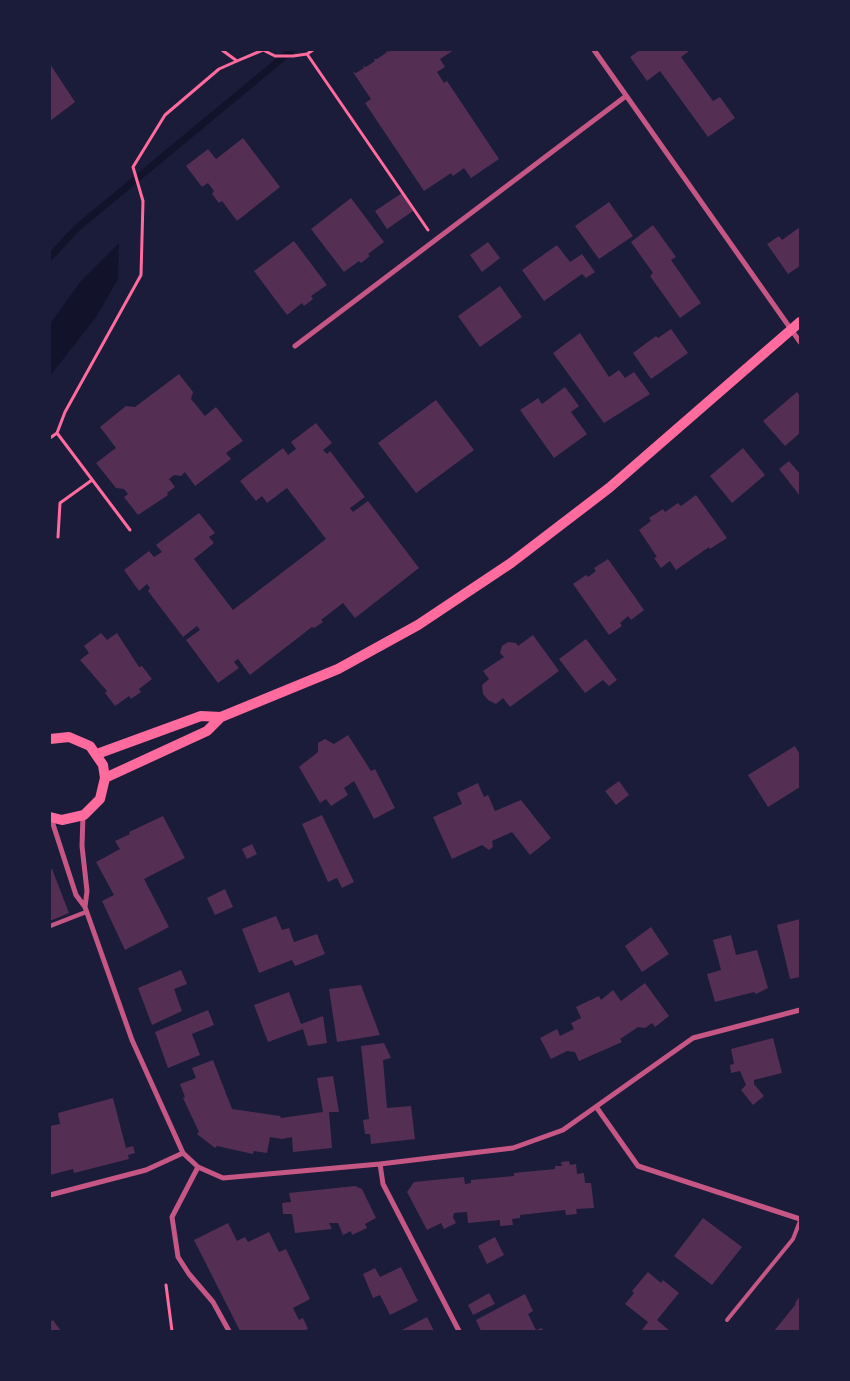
<!DOCTYPE html>
<style>
body{margin:0}
#map{position:relative;width:850px;height:1381px;overflow:hidden;background:#1b1b3a;font-family:Poppins,sans-serif}
canvas{display:block}
.frame{position:absolute;inset:0;border:51px solid #1b1b3a;pointer-events:none}
</style>
<div id="map">
<canvas width="850" height="1381"></canvas>
<div class="frame"></div>
</div>
<script>
const ctx = document.querySelector('canvas').getContext('2d');
ctx.lineJoin = 'round';
function paint(path, color) { ctx.fillStyle = color; ctx.fill(path, 'evenodd'); }
const toPath = rows => new Path2D(rows.map(r => 'M' + r).join(''));
function trace(path, color, width, dash) { ctx.strokeStyle = color; ctx.lineWidth = width; ctx.lineCap = dash ? 'butt' : 'round'; ctx.setLineDash(dash || []); ctx.stroke(path); }
const water = toPath([
 [119,243,118,279,96,317,50,376,50,324,81,281]
]);
const stream = toPath([
 [50,257,77,228,292,50]
]);
const building = toPath([
 [387,50,388,52,391,50,454,50,440,59,445,67,437,72,444,83,447,81,499,159,471,178,464,168,453,176,451,173,424,191,365,103,371,99,353,72,356,73,364,68,363,66,366,67,375,61,374,59,377,59,386,53],
 [640,50,687,50,688,52,681,57,713,101,720,97,735,118,708,137,660,71,647,81,630,57],
 [50,64,75,102,50,121],
 [243,138,280,187,237,221,222,201,219,203,212,194,214,191,208,183,202,187,186,166,208,149,216,159],
 [402,193,413,211,387,229,375,211],
 [351,198,384,242,368,254,370,256,361,263,359,261,344,272,311,229],
 [609,202,633,236,599,259,575,226],
 [653,225,676,257,671,260,701,303,680,318,650,276,653,273,631,242],
 [800,227,800,266,788,274,767,244,779,236,782,240],
 [294,241,327,285,311,296,313,299,304,306,302,303,287,315,254,271],
 [488,242,500,258,482,272,470,255],
 [557,245,570,262,582,254,595,272,586,278,582,274,544,301,522,270],
 [500,286,522,317,480,347,458,316],
 [671,329,688,353,651,379,633,353,656,336,658,338],
 [580,333,609,377,619,370,625,378,634,372,650,394,604,423,553,353],
 [179,374,193,392,191,399,205,416,216,407,243,441,226,453,231,459,195,486,185,472,181,476,174,475,169,479,175,487,167,493,168,495,138,515,124,497,128,494,124,489,116,488,96,463,116,448,100,427,126,406,135,407],
 [565,387,579,406,571,412,587,434,554,458,520,410,538,398,542,404],
 [797,392,800,396,800,433,785,446,763,421],
 [436,400,474,450,416,493,378,443],
 [316,423,332,443,323,450,327,454,330,451,365,497,350,508,353,512,368,501,419,568,355,618,343,603,321,620,323,622,314,628,312,627,250,675,238,659,234,662,239,668,218,683,186,640,200,630,197,626,183,637,148,591,150,588,147,584,139,591,124,570,149,551,154,557,162,552,156,545,199,513,215,533,209,537,214,543,194,559,233,610,326,539,287,488,267,503,262,496,256,501,240,481,283,448,288,455,296,449,291,442],
 [743,448,765,475,732,503,710,476],
 [789,461,800,474,800,496,779,469],
 [696,495,727,538,710,549,709,547,676,570,670,561,661,568,654,558,657,557,639,530,651,521,649,518,663,509,665,512,678,503,681,506],
 [608,559,644,610,631,620,628,616,620,623,622,626,609,635,573,584,586,575,588,577,596,571,594,568],
 [101,633,107,640,117,633,139,667,142,666,152,679,139,689,141,692,131,699,129,696,115,706,105,693,107,691,80,660,89,653,84,646],
 [533,635,559,671,510,707,503,698,496,704,488,700,483,694,482,685,489,679,483,671,504,657,500,653,502,646,508,642,516,643,518,646],
 [586,639,617,680,609,686,603,680,585,693,559,659],
 [348,735,371,771,375,769,395,808,374,819,354,781,344,788,348,795,331,806,326,799,320,803,299,767,318,752,318,743,325,739,334,744],
 [795,746,800,755,800,787,768,807,748,775],
 [619,781,629,795,616,805,605,791],
 [478,783,484,797,488,795,495,811,521,800,551,838,530,855,512,832,492,841,493,847,489,850,482,845,452,859,433,817,462,804,457,793],
 [322,815,354,882,342,888,337,878,328,882,302,824],
 [163,816,185,858,144,879,169,927,125,950,102,901,114,895,96,862,120,849,115,841,130,834,129,832],
 [252,844,257,854,247,859,242,849],
 [52,869,69,913,50,921,50,870],
 [225,889,233,907,215,915,207,898],
 [276,916,282,930,289,928,294,942,317,934,325,954,295,966,292,960,259,973,242,929],
 [800,919,800,977,790,979,777,925],
 [651,927,669,954,642,972,625,946],
 [731,935,736,955,757,950,768,988,756,994,754,992,715,1002,707,974,721,970,713,940],
 [181,970,187,984,174,989,182,1011,152,1025,138,988],
 [645,983,669,1016,655,1027,652,1023,645,1028,638,1027,620,1039,622,1042,579,1061,575,1052,567,1051,551,1059,540,1038,557,1029,560,1036,574,1029,571,1023,581,1018,576,1007,599,996,601,1000,613,990,621,1001],
 [361,985,380,1035,337,1042,329,989],
 [289,992,301,1024,323,1016,327,1043,308,1046,303,1029,268,1042,254,1005],
 [208,1010,214,1025,192,1034,200,1055,168,1068,155,1032],
 [773,1038,782,1073,754,1080,754,1084,764,1096,753,1105,741,1090,746,1085,740,1071,731,1073,730,1065,734,1064,731,1049],
 [384,1043,391,1058,383,1060,387,1108,411,1106,415,1139,371,1144,370,1134,365,1134,363,1120,369,1119,361,1046],
 [213,1060,232,1109,280,1116,281,1118,323,1112,317,1078,333,1076,339,1112,329,1112,332,1148,293,1152,292,1137,282,1139,270,1137,267,1153,254,1151,253,1154,217,1146,215,1148,197,1134,199,1132,183,1098,185,1097,180,1084,196,1078,192,1068],
 [113,1098,126,1148,133,1146,135,1153,128,1155,129,1159,74,1173,73,1169,50,1175,50,1126,60,1124,58,1113],
 [569,1161,570,1165,576,1164,577,1174,584,1173,585,1183,591,1183,594,1208,576,1209,577,1214,566,1215,565,1210,520,1215,520,1218,512,1219,513,1225,500,1226,500,1220,468,1223,467,1212,454,1213,453,1217,456,1223,444,1229,441,1223,427,1230,407,1192,414,1182,464,1177,465,1184,471,1183,471,1180,514,1176,514,1173,555,1169,555,1166,562,1166,561,1162],
 [355,1186,362,1189,376,1218,365,1224,367,1228,352,1235,351,1231,343,1235,338,1223,329,1223,332,1229,295,1233,292,1214,283,1214,282,1203,291,1202,289,1193],
 [703,1218,742,1247,712,1285,674,1256],
 [228,1223,237,1241,245,1237,248,1242,269,1232,279,1252,286,1249,310,1299,293,1308,299,1320,303,1318,308,1329,303,1331,240,1331,194,1240],
 [495,1237,504,1255,487,1264,478,1246],
 [401,1267,418,1301,390,1315,380,1295,373,1298,363,1274,375,1268,380,1277],
 [648,1272,661,1283,663,1280,679,1293,657,1320,670,1331,641,1331,648,1322,625,1304,634,1293,632,1291],
 [489,1293,495,1304,473,1315,468,1305],
 [525,1294,533,1311,528,1314,536,1330,542,1328,543,1331,481,1331,476,1320],
 [800,1296,800,1331,774,1331,796,1304,795,1303],
 [427,1317,434,1331,400,1331],
 [53,1320,61,1331,50,1331,50,1322]
]);
const path = toPath([
 [222,50,237,61],
 [307,54,428,230],
 [57,433,130,530],
 [50,438,57,433,65,412,141,275,143,201,133,167,165,115,219,69,237,61,263,50,275,56,293,56,307,54,313,50],
 [58,537,60,503,92,480],
 [166,1285,172,1331]
]);
const service = toPath([
 [727,1320,793,1239,800,1221]
]);
const pedestrian = toPath([
 [50,926,86,912]
]);
const minor = toPath([
 [594,50,800,342],
 [295,346,626,96],
 [83,815,82,846,87,891,85,907],
 [51,818,76,895,85,907,132,1040,183,1153,198,1167,223,1178,380,1164,513,1148,563,1130,693,1038,800,1010],
 [597,1108,638,1166,800,1219],
 [380,1164,383,1184,459,1331],
 [198,1167,172,1217,178,1257,189,1274,213,1302,229,1331],
 [50,1195,146,1170,183,1153]
]);
const secondary = toPath([
 [50,739,69,737,90,746,103,765,105,778,100,799,84,815,62,820,50,817],
 [97,754,201,716,221,717],
 [105,778,207,731,221,717,338,669,418,625,511,563,609,488,800,322]
]);
paint(water, '#12122b');
trace(stream, '#12122b', 7);
paint(building, '#542f53');
trace(path, '#ff6b9d', 3);
trace(service, '#c65784', 4);
trace(pedestrian, '#c65784', 4.5);
trace(minor, '#c65784', 5);
trace(secondary, '#ff6b9d', 10);
</script>
